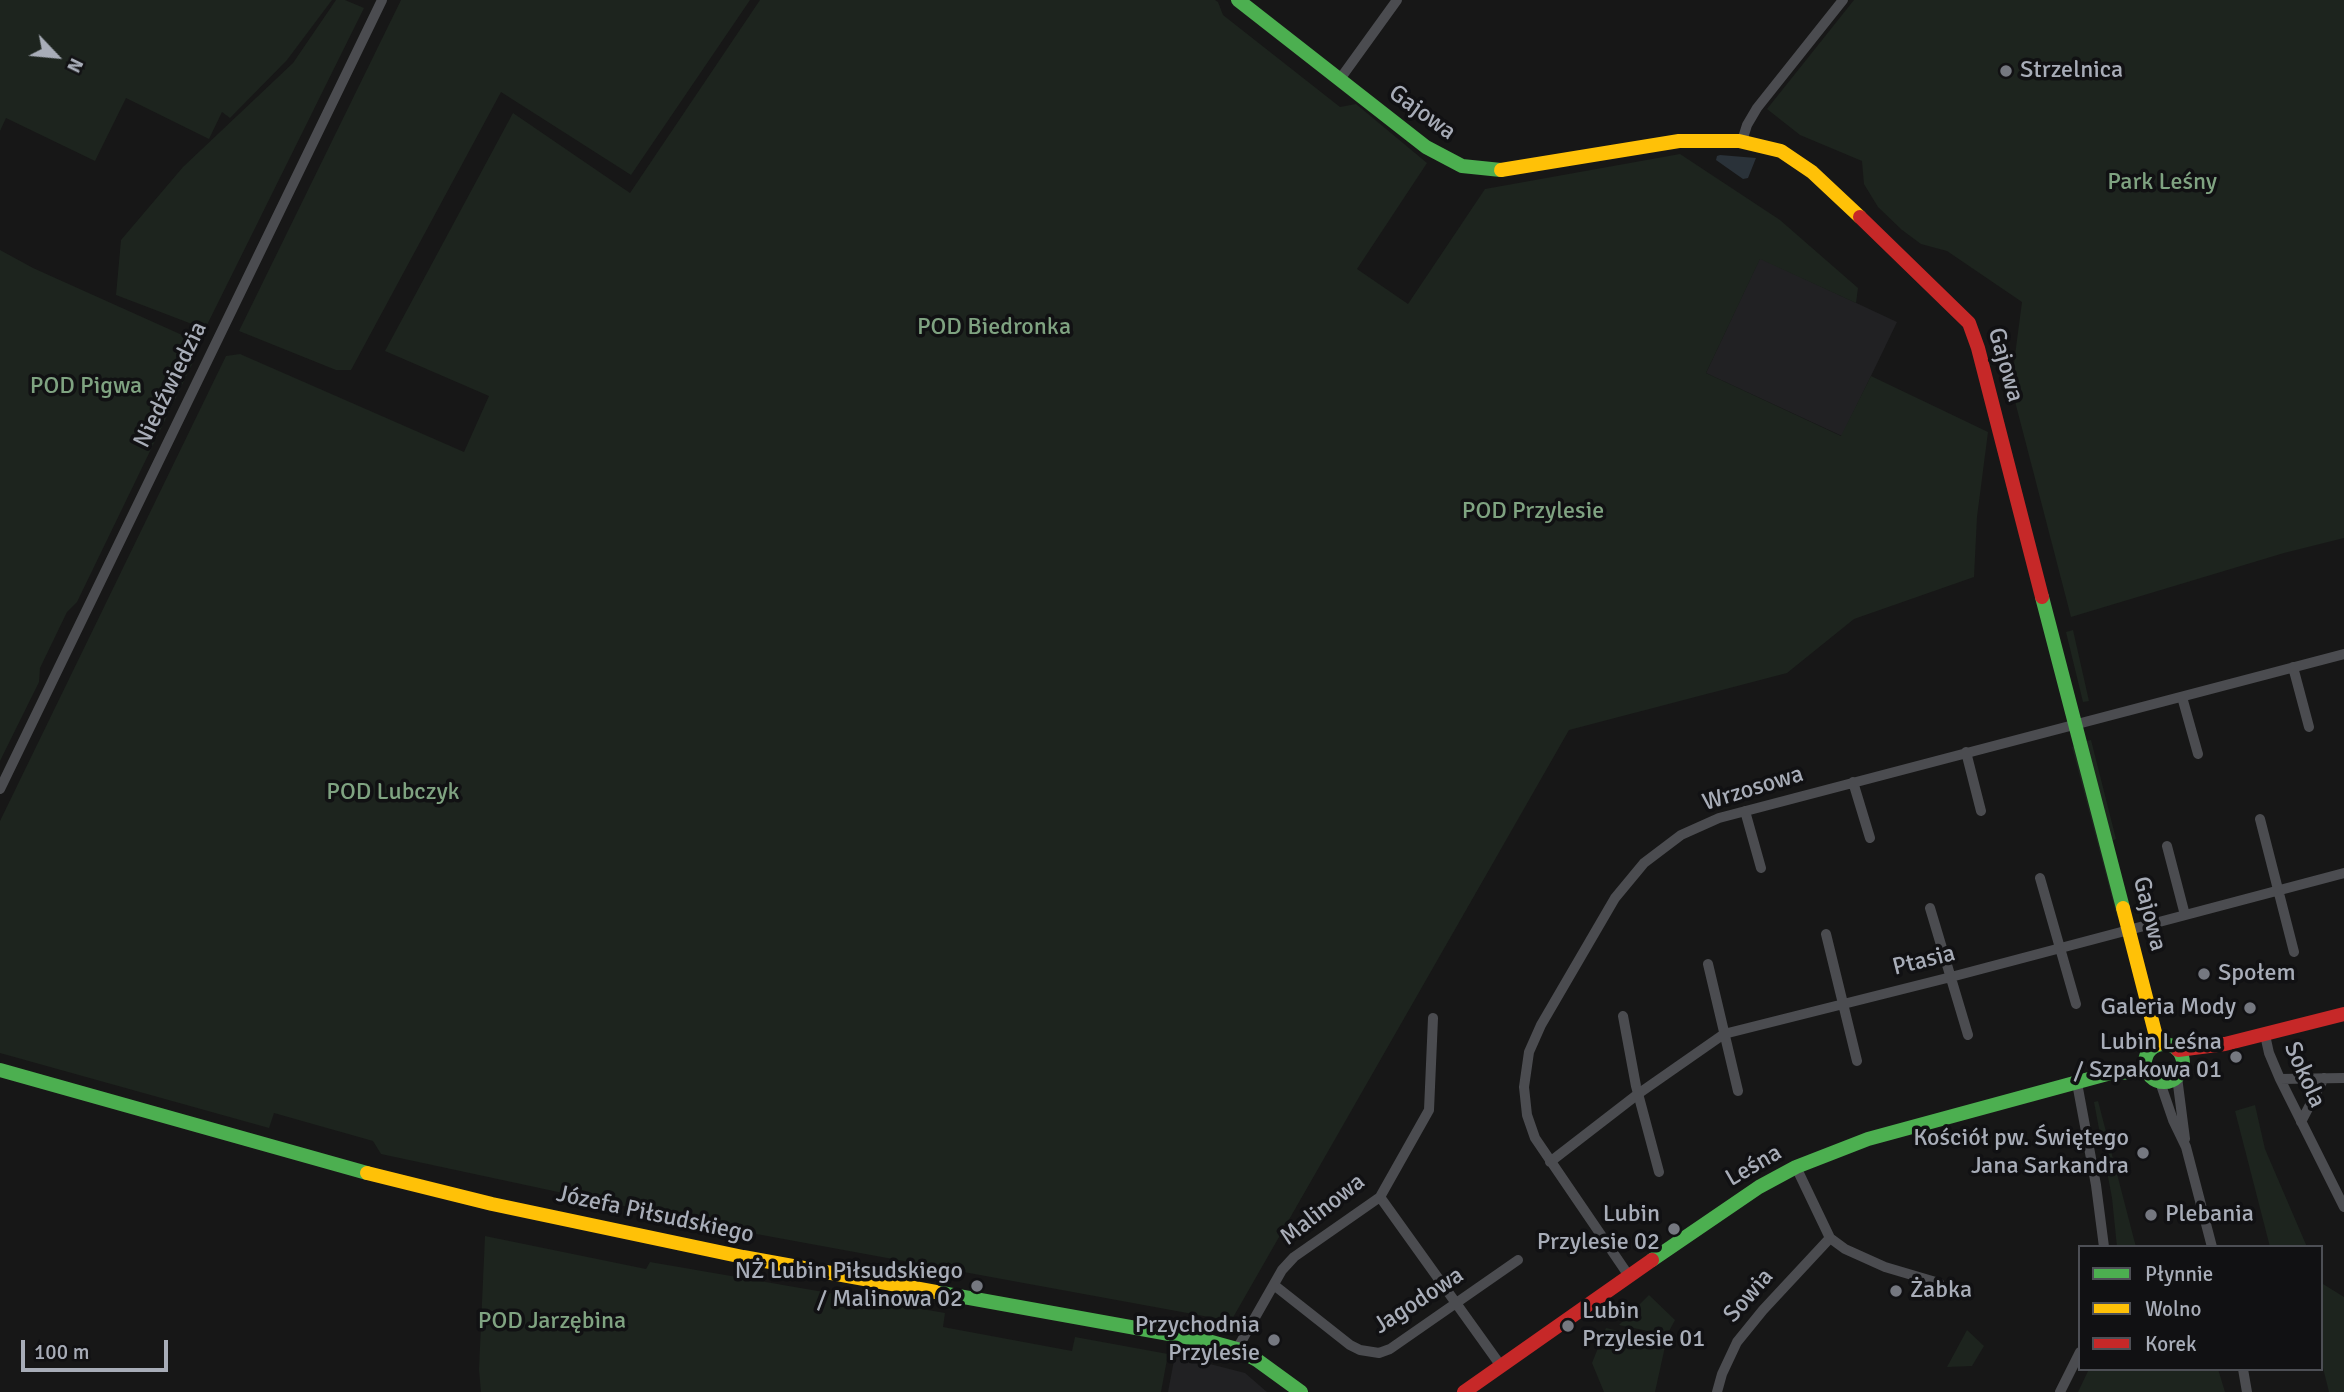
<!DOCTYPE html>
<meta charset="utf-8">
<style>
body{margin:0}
#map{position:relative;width:2344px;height:1392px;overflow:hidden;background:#171717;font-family:Signika,sans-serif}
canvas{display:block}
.legend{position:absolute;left:2078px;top:1245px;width:245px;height:126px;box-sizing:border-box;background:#111113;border:2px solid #4d4f55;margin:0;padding:9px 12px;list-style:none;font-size:21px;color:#a8adb8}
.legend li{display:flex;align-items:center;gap:14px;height:35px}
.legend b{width:35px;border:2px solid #4d4f55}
.north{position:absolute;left:21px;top:21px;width:70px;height:70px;-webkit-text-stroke:5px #111113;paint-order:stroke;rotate:116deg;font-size:19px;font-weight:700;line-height:28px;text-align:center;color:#a8adb8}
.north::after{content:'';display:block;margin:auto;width:24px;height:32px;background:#a8adb8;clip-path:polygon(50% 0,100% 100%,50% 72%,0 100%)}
.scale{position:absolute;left:21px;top:1340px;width:147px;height:32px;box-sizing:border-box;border:4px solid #a8adb8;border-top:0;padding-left:9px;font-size:21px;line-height:24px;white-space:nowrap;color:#a8adb8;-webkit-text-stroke:5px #111113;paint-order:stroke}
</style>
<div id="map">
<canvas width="2344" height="1392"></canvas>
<ul class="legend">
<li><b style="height:9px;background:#4caf50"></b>Płynnie</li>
<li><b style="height:9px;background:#ffc107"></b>Wolno</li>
<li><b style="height:9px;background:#c62828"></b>Korek</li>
</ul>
<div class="north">N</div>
<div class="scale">100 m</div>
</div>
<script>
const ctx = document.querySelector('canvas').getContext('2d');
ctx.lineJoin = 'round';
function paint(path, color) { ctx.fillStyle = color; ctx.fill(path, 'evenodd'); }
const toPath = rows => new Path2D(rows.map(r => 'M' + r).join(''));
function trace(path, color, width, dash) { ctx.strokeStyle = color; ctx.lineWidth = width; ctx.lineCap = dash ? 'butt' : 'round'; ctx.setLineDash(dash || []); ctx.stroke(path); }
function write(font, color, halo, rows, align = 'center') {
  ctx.font = font + ' Signika,sans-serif'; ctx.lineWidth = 7; ctx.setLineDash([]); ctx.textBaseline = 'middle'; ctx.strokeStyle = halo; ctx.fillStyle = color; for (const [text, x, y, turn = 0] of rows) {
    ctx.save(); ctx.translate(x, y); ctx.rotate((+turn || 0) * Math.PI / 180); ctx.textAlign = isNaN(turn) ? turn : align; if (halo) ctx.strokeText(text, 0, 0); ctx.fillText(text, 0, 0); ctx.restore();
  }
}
const built = toPath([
 [1760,258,1897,322,1842,436,1706,373],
 [1175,1355,1245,1373,1267,1392,1168,1392]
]);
const green = toPath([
 [0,0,332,0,287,60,230,118,222,112,209,139,126,98,95,161,6,118,0,131],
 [336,0,345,0,364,8,205,329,116,295,121,240,183,167,293,63],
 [401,0,750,0,631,175,501,92,351,370,336,370,239,331],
 [760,0,1215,0,1218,2,1223,15,1340,107,1356,104,1427,163,1357,269,1408,304,1485,189,1680,154,1780,220,1858,288,1856,303,1760,259,1706,373,1841,436,1871,376,1988,432,1977,517,1974,577,1854,619,1787,673,1569,730,1231,1321,740,1231,381,1154,373,1141,274,1113,269,1128,0,1053,0,821,226,356,240,354,464,452,489,396,385,351,513,113,630,193],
 [1854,0,2344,0,2344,538,2284,553,2071,617,2011,386,2022,302,1947,251,1921,244,1902,230,1878,207,1864,184,1862,161,1800,135,1767,109],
 [0,250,33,268,191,339,196,345,198,352,77,602,67,612,40,668,39,682,0,761],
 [2073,630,2089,701,2083,702,2066,632],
 [2091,740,2116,839,2111,841,2086,741],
 [2076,746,2120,916,2117,917,2072,747],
 [2098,1101,2136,1247,2117,1247,2112,1198,2094,1102],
 [2255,1105,2265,1149,2307,1247,2270,1247,2235,1111],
 [485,1236,646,1269,650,1262,945,1313,943,1327,1072,1351,1075,1337,1168,1354,1161,1392,481,1392,479,1369],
 [2321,1281,2323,1284,2344,1297,2344,1392,2329,1392,2321,1360],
 [1649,1295,1675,1320,1667,1335,1619,1325],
 [1606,1328,1666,1342,1655,1392,1604,1392,1592,1363],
 [1967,1330,1984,1346,1972,1366,1947,1367],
 [2089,1369,2218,1369,2225,1392,2078,1392]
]);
const water = toPath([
 [1720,155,1756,158,1748,178,1743,179,1716,160,1717,156]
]);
const street = toPath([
 [1340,79,1397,0],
 [1742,141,1747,125,1757,108,1843,0],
 [2293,667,2309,727],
 [2182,697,2198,754],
 [1966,752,1981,811],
 [1853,782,1870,838],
 [0,789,382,0],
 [1745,811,1761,868],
 [2260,819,2294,952],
 [2167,846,2185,915],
 [2040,878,2076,1004],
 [1930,908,1968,1035],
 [1826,934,1857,1061],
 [1708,964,1738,1091],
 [1623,1016,1636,1086,1659,1172],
 [2265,1035,2269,1053,2280,1079,2344,1207],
 [2177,1077,2185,1139],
 [2280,1079,2344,1078],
 [2160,1082,2173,1120,2186,1147,2212,1247],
 [2077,1083,2096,1185,2104,1247],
 [2301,1122,2324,1078],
 [1550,1162,1638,1094,1724,1034,1951,977,2344,873],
 [1380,1197,1501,1366],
 [1830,1238,1845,1249,1885,1267,1939,1283],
 [1629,1276,1535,1138,1527,1115,1524,1087,1529,1052,1541,1025,1615,898,1644,863,1681,835,1719,818,2344,654],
 [1274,1285,1350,1345,1360,1350,1379,1353,1390,1349,1518,1260],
 [1237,1349,1282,1270,1294,1257,1380,1197,1429,1110,1433,1018],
 [2243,1369,2247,1392],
 [1717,1392,1722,1374,1737,1342,1763,1310,1830,1238,1796,1167],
 [2060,1392,2080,1352]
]);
const fast = toPath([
 [1238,0,1426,147,1462,166,1501,170],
 [2042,597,2123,908],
 '2145 1063a19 19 0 1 1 38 0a19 19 0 1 1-38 0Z',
 [0,1070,367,1173],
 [1652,1260,1759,1187,1796,1167,1868,1139,2111,1073,2147,1072],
 [936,1292,1208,1341,1237,1349,1257,1360,1301,1392]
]);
const slow = toPath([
 [1501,170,1679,141,1739,141,1781,151,1812,172,1860,217],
 [2123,908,2158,1044],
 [367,1173,492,1204,743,1257,936,1292]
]);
const jam = toPath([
 [1860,217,1969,323,1978,348,2042,597],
 [2178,1050,2225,1044,2344,1014],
 [1464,1392,1652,1260]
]);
const markers = [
 [2006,71,7,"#757880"],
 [2204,974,7,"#757880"],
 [2250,1008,7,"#757880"],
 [2236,1057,7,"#757880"],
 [2143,1153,7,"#757880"],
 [2151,1215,7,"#757880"],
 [1674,1229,7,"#757880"],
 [977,1286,7,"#757880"],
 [1896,1291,7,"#757880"],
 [1568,1326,7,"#757880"],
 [1274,1340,7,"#757880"]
];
const poiNames = [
 ["Strzelnica",2020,71,"left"],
 ["Społem",2218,974,"left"],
 ["Galeria Mody",2236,1008],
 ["Lubin Leśna",2222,1043],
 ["/ Szpakowa 01",2222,1071],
 ["Kościół pw. Świętego",2129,1139],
 ["Jana Sarkandra",2129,1167],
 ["Lubin",1660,1215],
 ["Przylesie 02",1660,1243],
 ["Plebania",2165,1215,"left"],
 ["NŻ Lubin Piłsudskiego",963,1272],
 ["/ Malinowa 02",963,1300],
 ["Żabka",1910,1291,"left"],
 ["Lubin",1582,1312,"left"],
 ["Przylesie 01",1582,1340,"left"],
 ["Przychodnia",1260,1326],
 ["Przylesie",1260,1354]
];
const streetNames = [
 ["Gajowa",1422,113,36],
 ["Gajowa",2005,365,74],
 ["Niedźwiedzia",171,385,-64],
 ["Wrzosowa",1753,789,-17],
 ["Gajowa",2149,914,76],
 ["Ptasia",1924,961,-14],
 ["Sokola",2304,1075,66],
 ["Leśna",1754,1166,-30],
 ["Malinowa",1323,1210,-38],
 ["Józefa Piłsudskiego",655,1215,12],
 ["Sowia",1749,1296,-49],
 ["Jagodowa",1419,1301,-33]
];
const parkNames = [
 ["Park Leśny",2162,183],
 ["POD Biedronka",994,328],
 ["POD Pigwa",86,387],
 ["POD Przylesie",1533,512],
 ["POD Lubczyk",393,793],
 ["POD Jarzębina",552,1322]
];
paint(built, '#212123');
paint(green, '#1d241e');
paint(water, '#2a3239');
trace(street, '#4b4c50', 10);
trace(fast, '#4caf50', 14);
trace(slow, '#ffc107', 14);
trace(jam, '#c62828', 14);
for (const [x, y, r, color] of markers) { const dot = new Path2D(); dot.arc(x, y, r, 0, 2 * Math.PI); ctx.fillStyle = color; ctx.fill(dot); trace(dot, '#111113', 2.5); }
write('24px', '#a8adb8', '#111113', poiNames, 'right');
write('24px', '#a8adb8', '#111113', streetNames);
write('24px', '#7fa381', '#111113', parkNames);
</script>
